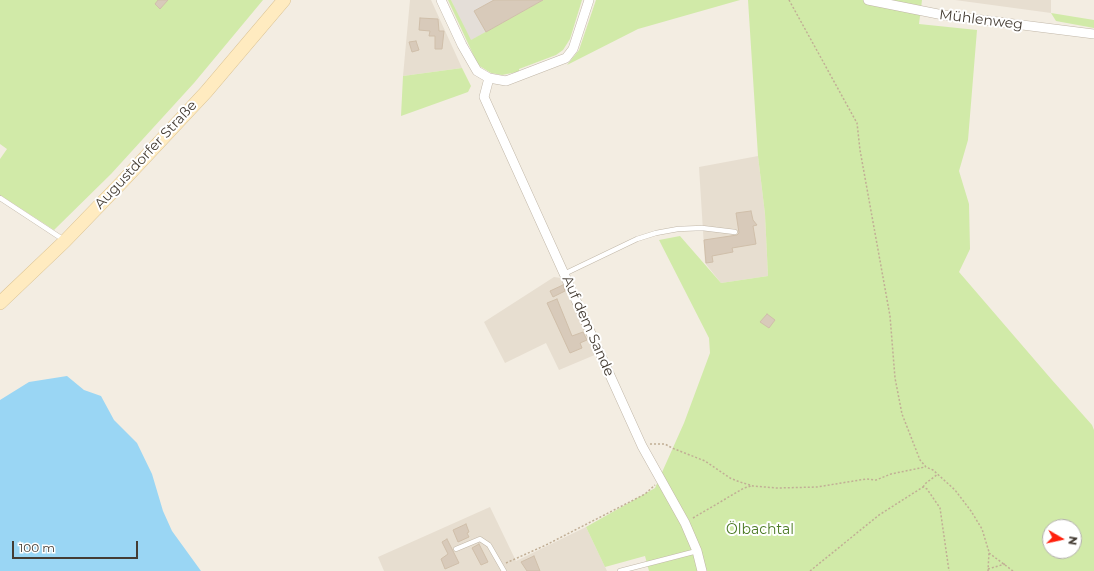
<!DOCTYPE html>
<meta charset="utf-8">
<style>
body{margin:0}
#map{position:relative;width:1094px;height:571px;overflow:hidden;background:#f3ede2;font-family:Montserrat,sans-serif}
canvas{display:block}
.north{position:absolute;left:1042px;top:519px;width:40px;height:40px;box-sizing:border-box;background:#fff;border:1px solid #b4b1ad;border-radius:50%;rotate:99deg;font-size:11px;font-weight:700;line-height:16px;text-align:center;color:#443c33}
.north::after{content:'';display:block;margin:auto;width:14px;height:18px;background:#ff210d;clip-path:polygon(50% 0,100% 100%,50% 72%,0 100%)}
.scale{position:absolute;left:12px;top:541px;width:126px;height:18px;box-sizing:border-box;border:2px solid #443c33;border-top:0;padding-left:5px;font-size:12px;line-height:14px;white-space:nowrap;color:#443c33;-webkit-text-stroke:3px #fff;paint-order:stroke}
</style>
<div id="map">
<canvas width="1094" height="571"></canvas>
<div class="north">N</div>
<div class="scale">100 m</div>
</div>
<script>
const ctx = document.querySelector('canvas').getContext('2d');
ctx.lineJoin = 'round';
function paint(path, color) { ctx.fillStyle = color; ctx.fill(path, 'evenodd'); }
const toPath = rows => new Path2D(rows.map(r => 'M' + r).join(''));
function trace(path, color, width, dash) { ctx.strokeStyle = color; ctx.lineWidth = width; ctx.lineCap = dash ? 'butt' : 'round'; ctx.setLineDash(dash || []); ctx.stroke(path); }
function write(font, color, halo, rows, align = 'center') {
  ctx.font = font + ' Montserrat,sans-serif'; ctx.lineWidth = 4; ctx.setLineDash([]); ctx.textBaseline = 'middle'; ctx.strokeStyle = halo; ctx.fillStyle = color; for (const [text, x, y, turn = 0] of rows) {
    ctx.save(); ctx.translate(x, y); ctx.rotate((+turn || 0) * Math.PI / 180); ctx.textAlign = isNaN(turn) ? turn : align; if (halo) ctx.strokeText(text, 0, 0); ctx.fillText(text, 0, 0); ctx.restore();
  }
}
const residential = toPath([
 [410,0,431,0,462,68,403,76],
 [955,0,1051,0,1051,13],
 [758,156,765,214,768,276,721,283,705,263,699,167],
 [554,277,561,278,597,354,559,370,546,343,505,363,484,322],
 [490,507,516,561,586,527,607,571,384,571,378,557]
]);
const industrial = toPath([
 [451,0,543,0,470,41]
]);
const green = toPath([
 [0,0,263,0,194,83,111,174,54,230,0,195,0,159,7,149,0,144],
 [448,0,451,0,471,40,543,0,582,0,570,39,563,50,556,55,519,69,519,71,517,72,502,75,491,73,478,65],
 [596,0,740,0,638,29,567,65,579,50],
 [748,0,922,0,919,24,977,30,968,140,959,171,969,204,970,249,959,272,1052,380,1092,425,1094,430,1094,571,649,571,645,556,605,567,586,527,655,488,684,423,710,353,709,338,659,240,680,236,721,283,768,276,765,214,758,156],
 [1050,527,1074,527,1074,551,1050,551],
 [1051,13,1094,20,1094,28,1056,21],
 [462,68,471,86,468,92,401,116,403,76]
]);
const water = toPath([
 [67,376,84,390,101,396,114,420,137,443,152,474,163,511,172,531,201,571,0,571,0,400,29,382]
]);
const building = toPath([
 [158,0,168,0,160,9,155,4,158,0],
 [494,0,543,0,486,32,474,11,494,0],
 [420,18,438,19,439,31,444,31,442,49,435,49,435,36,429,36,430,31,419,30,420,18],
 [416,41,419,50,412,52,409,42,416,41],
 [751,211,753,220,757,225,753,226,756,244,732,248,733,252,712,256,713,262,706,263,704,240,737,235,739,233,736,213,751,211],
 [563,285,565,291,553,297,550,291,563,285],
 [557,299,572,336,583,332,587,340,580,343,582,348,570,353,547,303,557,299],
 [767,314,775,320,769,328,760,322,767,314],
 [466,524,469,532,467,533,469,537,458,542,453,530,466,524],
 [447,539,459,563,445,569,441,559,448,554,442,542,447,539],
 [479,544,488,562,481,565,472,548,479,544],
 [534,556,540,571,527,571,521,562,534,556]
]);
const path = toPath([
 [789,0,857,123,860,150,890,316,895,378,902,414,920,460,926,467,933,470,955,490,971,511,982,529,989,552,988,571],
 [650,444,665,444,672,448,705,461,730,478,740,482,753,486,777,488,817,487,866,479,876,480,891,474,925,467],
 [923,487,926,483,938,474],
 [693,518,744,488,751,486],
 [989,553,1013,571],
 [506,563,546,545,645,494,655,485],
 [988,569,1005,564],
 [810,571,879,515,923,487,927,489,940,508,949,571]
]);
const service = toPath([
 [0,198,64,240],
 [564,274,637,239,656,233,678,229,702,228,735,232],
 [456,549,480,539,489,545,504,571],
 [620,571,697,551]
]);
const minor = toPath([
 [441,0,462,45,477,71,489,78,506,81,566,58,573,49,589,0],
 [868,0,943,15,1094,34],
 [489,78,484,97,642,446,685,523,697,551,702,571]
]);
const secondary = toPath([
 [0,303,65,241,122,182,206,92,284,0]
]);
const streetNames = [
 ["Mühlenweg",981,20,7],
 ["Augustdorfer Straße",146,155,-47],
 ["Auf dem Sande",588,326,66]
];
const parkNames = [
 ["Ölbachtal",760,530]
];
paint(residential, '#e7ded0');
paint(industrial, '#e4ded8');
paint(green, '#d1eaa8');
paint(water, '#9ad6f4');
paint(building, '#d8caba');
trace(building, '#d0bfaa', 1);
trace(service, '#c1b7a8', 5.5);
trace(minor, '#c1b7a8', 10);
trace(secondary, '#d9c191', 14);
trace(path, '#c1ae95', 1.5, [2, 2]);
trace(service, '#fff', 4.5);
trace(minor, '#fff', 9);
trace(secondary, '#ffebc0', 13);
write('14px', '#443c33', '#fff', streetNames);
write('14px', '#4a7923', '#fff', parkNames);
</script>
